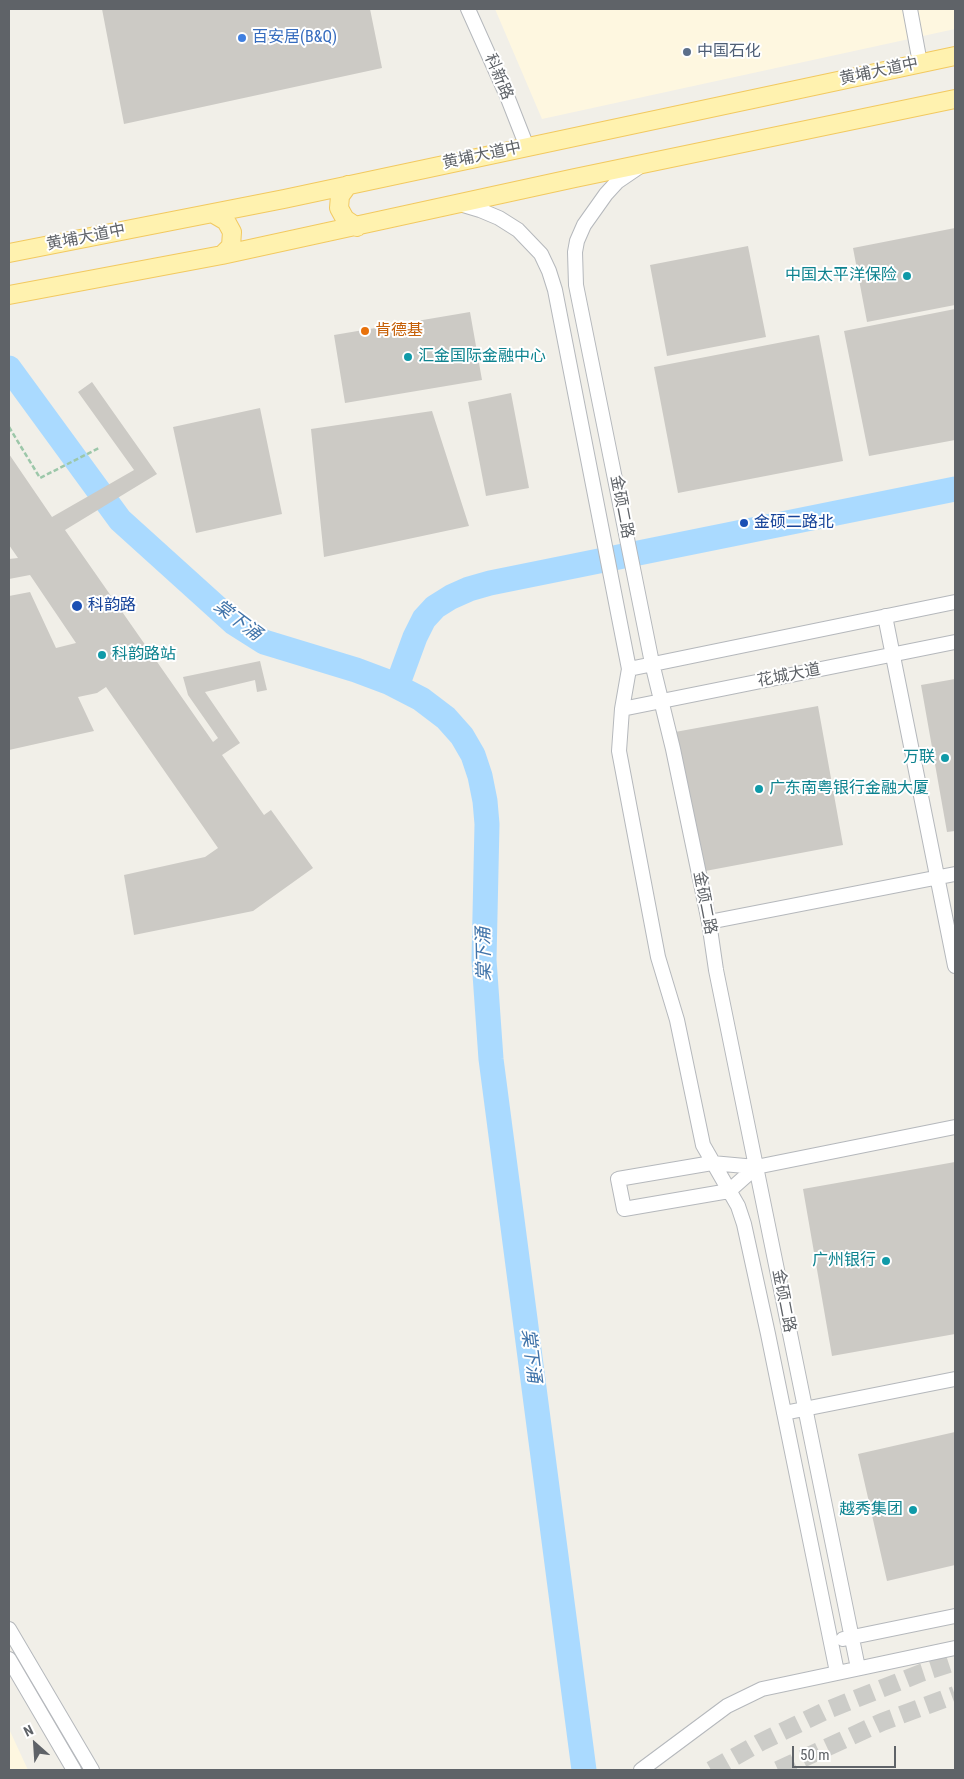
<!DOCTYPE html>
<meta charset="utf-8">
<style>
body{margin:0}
#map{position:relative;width:964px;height:1779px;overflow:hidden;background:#f1efe8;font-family:"Roboto Condensed",sans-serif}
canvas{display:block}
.frame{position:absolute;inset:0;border:10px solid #5f6368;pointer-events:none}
.north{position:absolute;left:10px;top:1719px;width:50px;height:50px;-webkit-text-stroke:4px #fff;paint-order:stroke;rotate:334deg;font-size:14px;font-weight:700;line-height:20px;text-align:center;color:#5f6368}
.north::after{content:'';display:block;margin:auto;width:18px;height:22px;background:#5f6368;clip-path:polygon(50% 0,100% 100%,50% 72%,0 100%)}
.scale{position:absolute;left:792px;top:1746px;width:104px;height:22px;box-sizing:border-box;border:2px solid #5f6368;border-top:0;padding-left:6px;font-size:15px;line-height:18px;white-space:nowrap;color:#5f6368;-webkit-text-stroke:4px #fff;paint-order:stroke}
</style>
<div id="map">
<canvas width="964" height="1779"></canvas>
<div class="frame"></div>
<div class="north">N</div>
<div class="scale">50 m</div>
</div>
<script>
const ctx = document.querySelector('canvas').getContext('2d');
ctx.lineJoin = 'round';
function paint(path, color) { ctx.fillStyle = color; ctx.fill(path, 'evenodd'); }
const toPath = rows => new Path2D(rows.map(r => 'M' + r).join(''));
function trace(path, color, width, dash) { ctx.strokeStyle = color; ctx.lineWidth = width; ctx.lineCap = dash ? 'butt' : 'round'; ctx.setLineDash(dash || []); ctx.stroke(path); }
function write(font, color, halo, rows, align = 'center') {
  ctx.font = font + ' "Roboto Condensed","Noto Sans SC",sans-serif'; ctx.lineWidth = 4; ctx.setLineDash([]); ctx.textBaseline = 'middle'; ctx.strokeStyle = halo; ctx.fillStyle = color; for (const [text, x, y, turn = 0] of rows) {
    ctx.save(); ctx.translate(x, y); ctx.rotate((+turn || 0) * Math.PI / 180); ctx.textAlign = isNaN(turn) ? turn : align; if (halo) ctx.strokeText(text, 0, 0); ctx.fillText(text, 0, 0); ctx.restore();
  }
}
const commercial = toPath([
 [495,9,955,9,955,29,542,119],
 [9,1729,28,1770,9,1770]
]);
const river = toPath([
 [9,368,120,520,234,623,264,642,356,670,388,682,421,699,446,718,462,736,473,755,480,776,485,801,487,824,484,960,491,1059,584,1770],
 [397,686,415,637,424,619,435,607,451,597,469,589,490,583,955,489]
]);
const building = toPath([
 [102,9,370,9,382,68,124,124],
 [955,228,955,305,867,322,853,248],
 [748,246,766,337,667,356,650,265],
 [955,309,955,440,869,456,844,331],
 [470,312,482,380,345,403,334,335],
 [819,335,843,461,678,493,654,367],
 [92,382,157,474,65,530,213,742,218,738,188,695,183,677,260,661,267,690,257,692,255,680,205,692,240,743,222,755,264,815,271,810,313,868,253,911,134,935,124,875,205,857,218,848,106,687,97,693,78,697,94,731,9,750,9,596,30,592,56,648,76,643,30,575,9,579,9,559,18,558,9,545,9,454,52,517,134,470,78,392],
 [511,393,529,488,486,496,468,402],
 [260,408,282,514,196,533,173,427],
 [432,411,469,526,324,557,311,429],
 [955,679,955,831,947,832,921,685],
 [818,706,843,845,700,872,675,732],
 [955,1162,955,1334,832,1356,803,1189],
 [955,1432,955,1565,887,1581,858,1454]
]);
const majorTunnel = toPath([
 [711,1770,761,1742,825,1711,921,1673,955,1662],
 [778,1770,882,1722,955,1695]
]);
const path = toPath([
 [9,427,40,478,99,448]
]);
const minor = toPath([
 [468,9,507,96,527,147],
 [910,9,920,63],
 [639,167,617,182,606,194,584,225,577,241,575,252,576,285,652,663,673,749,709,922,716,970,858,1668],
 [460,204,480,210,499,218,518,230,541,254,549,271,555,290,629,669,622,709,619,751,658,957,677,1020,703,1145,738,1206,744,1224,768,1334,837,1672],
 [885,616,955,966],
 [629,669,955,602],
 [622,709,955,642],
 [709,922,955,874],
 [756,1167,729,1191,624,1209,618,1179,712,1163,756,1167,955,1127],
 [784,1413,955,1379],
 [9,1629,92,1770],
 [843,1639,955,1616],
 [9,1659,74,1770],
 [641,1770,727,1706,762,1689,955,1648]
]);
const major = toPath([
 [348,185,340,196,339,208,345,219,357,227],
 [214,214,226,221,232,232,231,246,222,255],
 [9,253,284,199,955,56],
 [9,295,222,255,575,178,955,99]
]);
const markers = [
 [242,38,5,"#3f7fe0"],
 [687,52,5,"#5c6f8a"],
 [907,276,5,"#0f9aa8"],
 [365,331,5,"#e8710a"],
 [408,357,5,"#0f9aa8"],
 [744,523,5,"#1a4fb4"],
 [77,606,6,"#1a4fb4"],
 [102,655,5,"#0f9aa8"],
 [945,758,5,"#0f9aa8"],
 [759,789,5,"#0f9aa8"],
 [886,1261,5,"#0f9aa8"],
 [913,1510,5,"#0f9aa8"]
];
const shopNames = [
 ["百安居(B&Q)",252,38]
];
const serviceNames = [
 ["中国石化",697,52]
];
const streetNames = [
 ["黄埔大道中",879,72,-12],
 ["科新路",498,77,67],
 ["黄埔大道中",482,156,-12],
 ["黄埔大道中",86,238,-11],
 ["金硕二路",621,507,79],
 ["花城大道",789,676,-11],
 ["金硕二路",704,903,79],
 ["金硕二路",783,1301,79]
];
const cultureNames = [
 ["中国太平洋保险",897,276],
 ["汇金国际金融中心",418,357,"left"],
 ["科韵路站",112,655,"left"],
 ["万联",935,758],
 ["广东南粤银行金融大厦",769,789,"left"],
 ["广州银行",876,1261],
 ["越秀集团",903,1510]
];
const foodNames = [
 ["肯德基",375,331]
];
const transitNames = [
 ["金硕二路北",754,523],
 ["科韵路",88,606]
];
const waterNames = [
 ["棠下涌",237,621,37],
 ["棠下涌",485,954,-91],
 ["棠下涌",530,1356,83]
];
paint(commercial, '#fef7e0');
trace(river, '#aadaff', 25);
paint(building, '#cccac5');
trace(majorTunnel, '#ccccc8', 18, [18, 9]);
trace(minor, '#b5b8bc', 16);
trace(major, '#f2c960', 20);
trace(path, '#9cc7a9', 2.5, [5, 2.5]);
trace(minor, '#fff', 14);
trace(major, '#fff2af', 18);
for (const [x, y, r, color] of markers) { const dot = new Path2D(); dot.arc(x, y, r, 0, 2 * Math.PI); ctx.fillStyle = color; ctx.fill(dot); trace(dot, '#fff', 2); }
write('16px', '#366cbe', '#fff', shopNames, 'left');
write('16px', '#4e5e75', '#fff', serviceNames, 'left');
write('16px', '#5f6368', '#fff', streetNames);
write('16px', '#0d838f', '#fff', cultureNames, 'right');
write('16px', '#c56008', '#fff', foodNames, 'left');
write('16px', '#164399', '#fff', transitNames, 'left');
write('italic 18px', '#4174aa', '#fff', waterNames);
</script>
